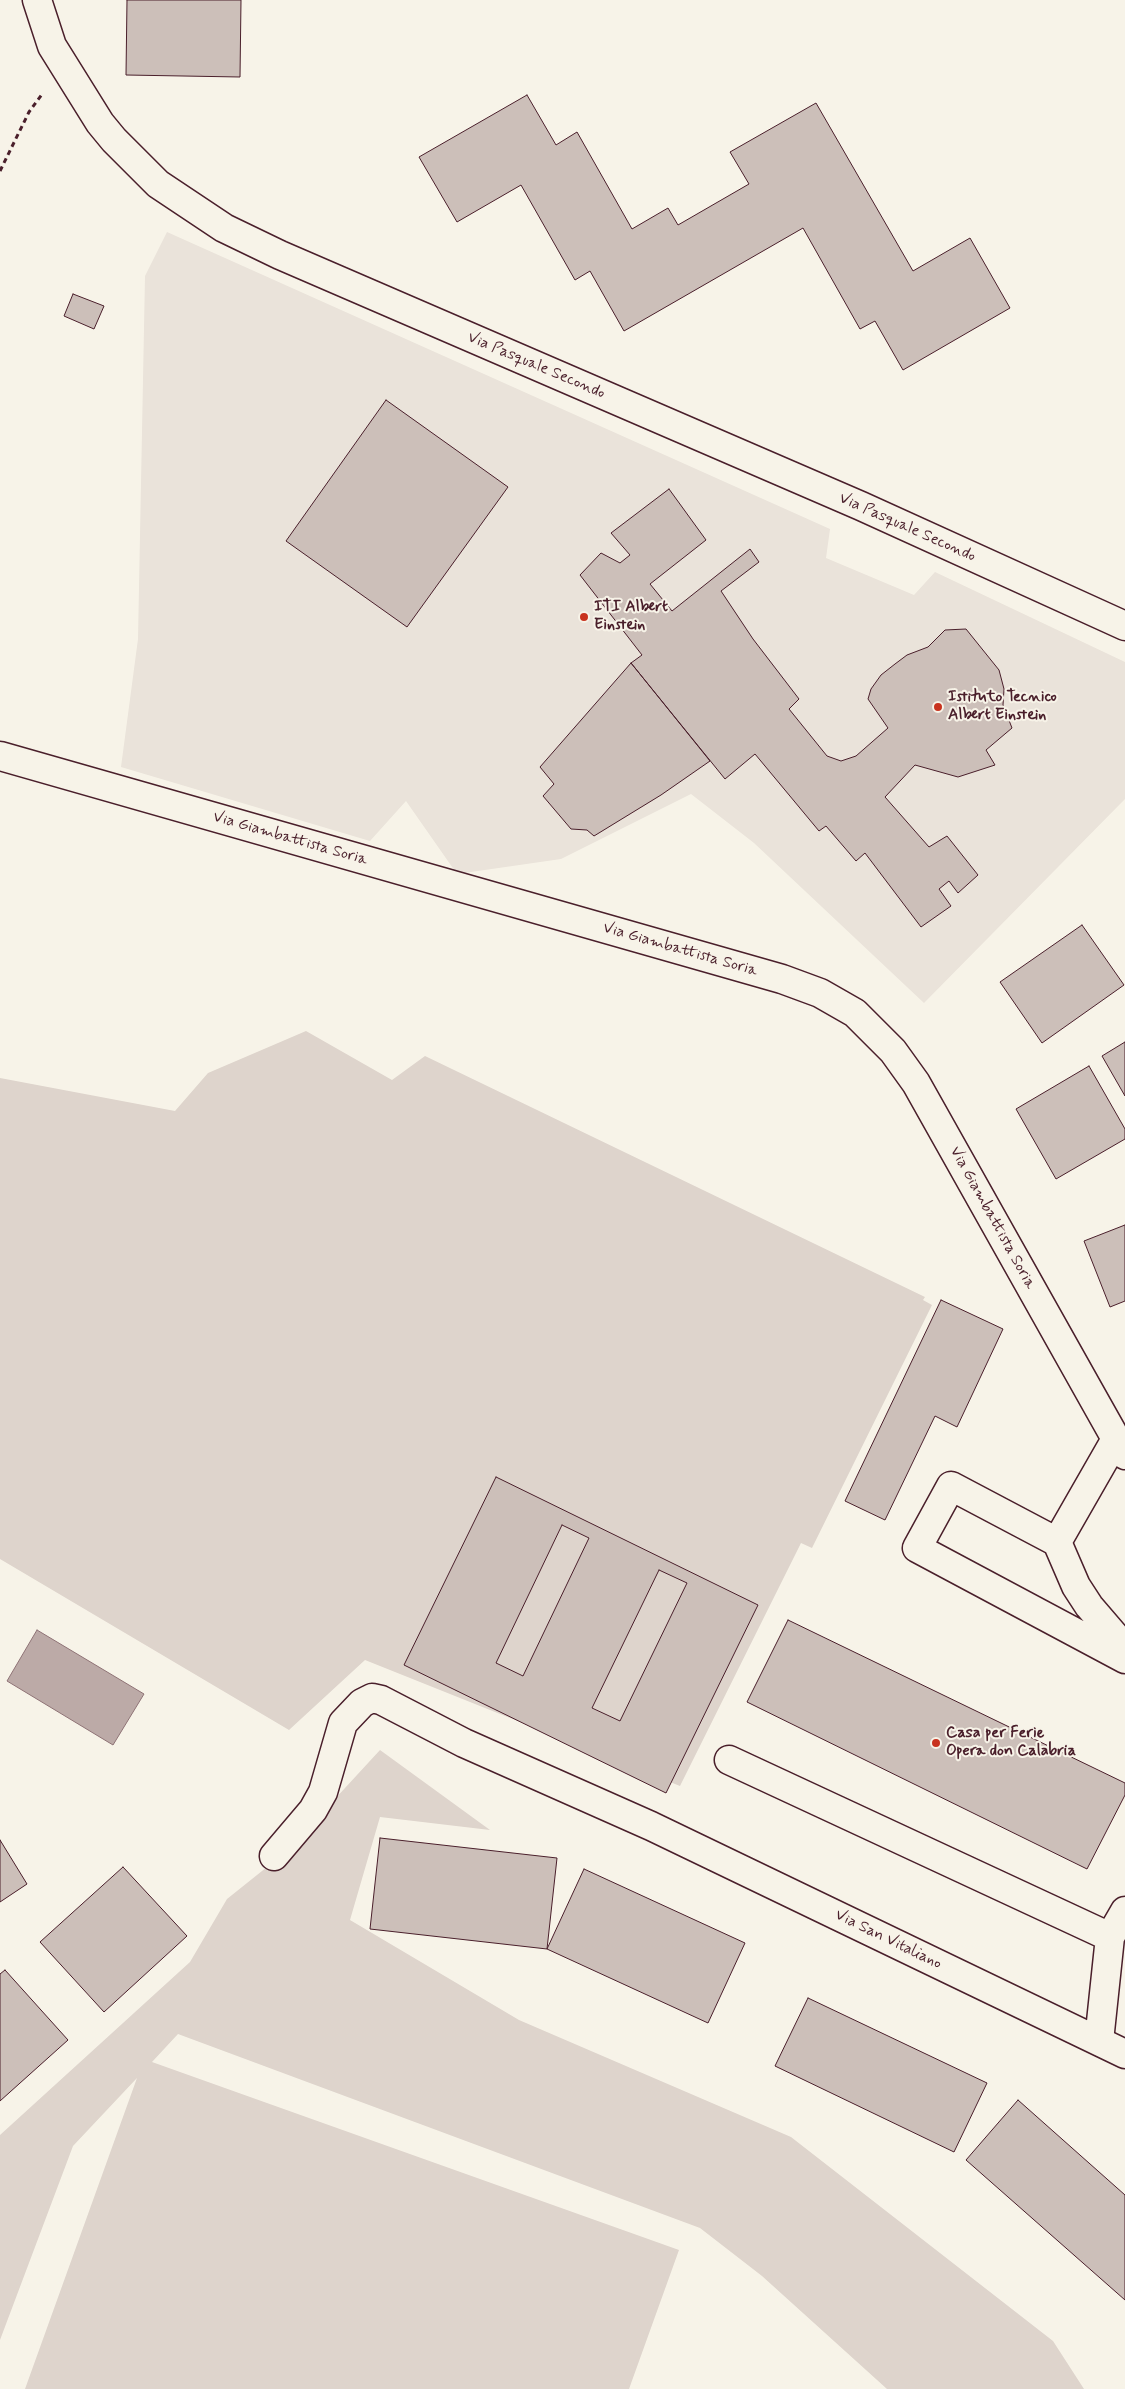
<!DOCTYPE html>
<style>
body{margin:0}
canvas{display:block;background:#f7f3e8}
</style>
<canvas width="1125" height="2389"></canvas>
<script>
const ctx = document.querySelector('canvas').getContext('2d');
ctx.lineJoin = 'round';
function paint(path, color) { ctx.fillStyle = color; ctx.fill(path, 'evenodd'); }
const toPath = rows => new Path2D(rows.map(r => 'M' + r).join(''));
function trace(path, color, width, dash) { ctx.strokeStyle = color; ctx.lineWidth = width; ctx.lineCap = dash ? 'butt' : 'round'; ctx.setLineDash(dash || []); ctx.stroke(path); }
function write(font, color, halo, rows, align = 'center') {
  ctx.font = font + ' Mynerve,sans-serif'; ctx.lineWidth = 4; ctx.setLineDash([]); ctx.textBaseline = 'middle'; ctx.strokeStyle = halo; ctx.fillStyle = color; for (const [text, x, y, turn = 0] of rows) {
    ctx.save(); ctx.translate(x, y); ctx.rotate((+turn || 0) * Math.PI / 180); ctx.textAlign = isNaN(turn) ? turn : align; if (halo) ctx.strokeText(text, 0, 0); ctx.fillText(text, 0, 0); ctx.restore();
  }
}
const built = toPath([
 [167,232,830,529,826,558,914,595,935,572,1125,662,1125,799,924,1003,754,843,691,794,561,859,457,874,406,801,370,841,121,767,138,639,145,276]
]);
const green = toPath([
 [306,1031,392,1080,425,1056,925,1297,923,1300,932,1305,812,1548,801,1543,680,1786,365,1660,289,1730,0,1559,0,1078,175,1111,208,1073],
 [380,1750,490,1830,380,1817,350,1920,519,2020,791,2137,1053,2341,1084,2389,887,2389,762,2276,700,2228,178,2034,152,2062,679,2250,629,2389,25,2389,137,2078,73,2146,0,2340,0,2135,190,1962,227,1899,287,1851]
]);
const water = toPath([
 [37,1630,144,1694,113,1745,7,1681,37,1630]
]);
const building = toPath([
 [127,0,241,0,240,77,126,75,127,0],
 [527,95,556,145,577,132,632,229,668,208,678,225,749,184,730,152,816,103,913,271,970,238,1010,308,903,370,875,321,860,329,803,228,624,331,590,271,575,280,521,185,457,222,419,157,527,95],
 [73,294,104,306,94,329,64,316,73,294],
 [386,400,508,487,407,627,286,541,386,400],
 [669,489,706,540,650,584,672,611,750,549,759,562,721,591,753,639,799,699,789,709,827,756,841,761,856,756,888,728,868,699,871,689,881,675,895,664,907,655,928,647,945,630,966,629,999,670,1004,689,1003,705,1012,728,986,750,995,765,958,777,915,765,885,797,929,847,947,836,978,875,958,893,949,881,939,889,951,906,921,927,865,853,856,861,826,826,819,831,755,754,725,779,631,663,642,655,580,575,601,553,620,563,630,555,611,533,669,489],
 [631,663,710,761,661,795,594,836,587,830,571,829,543,796,554,784,540,767,631,663],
 [1082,925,1124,985,1042,1043,1000,982,1082,925],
 [1125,1042,1125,1096,1102,1056,1125,1042],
 [1089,1066,1125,1129,1125,1139,1056,1179,1016,1109,1089,1066],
 [1125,1225,1125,1301,1110,1307,1084,1241,1125,1225],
 [941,1300,1003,1329,957,1427,935,1416,885,1520,845,1501,941,1300],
 [496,1477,758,1605,666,1793,404,1665,496,1477],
 [562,1525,589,1538,523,1676,496,1663,562,1525],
 [659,1570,687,1583,620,1721,592,1708,659,1570],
 [788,1620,1125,1783,1125,1795,1087,1869,747,1702,788,1620],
 [380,1838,557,1858,547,1949,370,1929,380,1838],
 [0,1840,27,1884,0,1902,0,1840],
 [123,1867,187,1936,104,2012,40,1942,123,1867],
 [584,1869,745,1943,708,2023,547,1949,584,1869],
 [5,1970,68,2040,0,2101,0,1974,5,1970],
 [808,1998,987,2083,954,2152,775,2066,808,1998],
 [1018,2100,1125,2195,1125,2300,966,2160,1018,2100]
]);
const path = toPath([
 [0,171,29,112,43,93]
]);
const minor = toPath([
 [37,0,52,46,100,123,114,140,158,184,224,228,280,255,861,506,1125,626],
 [0,756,782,979,820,993,855,1013,893,1051,916,1083,1125,1455],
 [1116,1439,1057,1542,951,1486,917,1548,1125,1659],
 [1057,1542,1076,1586,1089,1606,1125,1648],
 [729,1760,1110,1937],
 [274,1856,313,1810,323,1792,343,1723,362,1703,372,1698,381,1700,464,1743,651,1826,1125,2054],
 [1099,2041,1110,1937,1125,1911]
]);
const markers = [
 [584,617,5,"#c8321e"],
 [938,707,5,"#c8321e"],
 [936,1743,5,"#c8321e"]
];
const streetNames = [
 ["Via Pasquale Secondo",536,366,23],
 ["Via Pasquale Secondo",907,528,24],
 ["Via Giambattista Soria",290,839,16],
 ["Via Giambattista Soria",680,950,16],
 ["Via Giambattista Soria",992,1218,61],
 ["Via San Vitaliano",888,1940,26]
];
const poiNames = [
 ["ITI Albert",594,608],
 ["Einstein",594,626],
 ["Istituto Tecnico",948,698],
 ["Albert Einstein",948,716],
 ["Casa per Ferie",946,1734],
 ["Opera don Calabria",946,1752]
];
paint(built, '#eae3da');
paint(green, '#ded4cc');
paint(water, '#bcaaa7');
trace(water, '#8e7275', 1);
paint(building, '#ccbfb9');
trace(building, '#4a1f2b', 1);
trace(minor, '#4a1f2b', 31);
trace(path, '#4a1f2b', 3, [5, 4]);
trace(minor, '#f7f3e8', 28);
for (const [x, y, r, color] of markers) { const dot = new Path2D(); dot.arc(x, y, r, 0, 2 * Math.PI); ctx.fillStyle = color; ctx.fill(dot); trace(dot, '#f7f3e8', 2); }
write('16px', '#4a1f2b', '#f7f3e8', streetNames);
write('bold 16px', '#4a1f2b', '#f7f3e8', poiNames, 'left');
</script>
